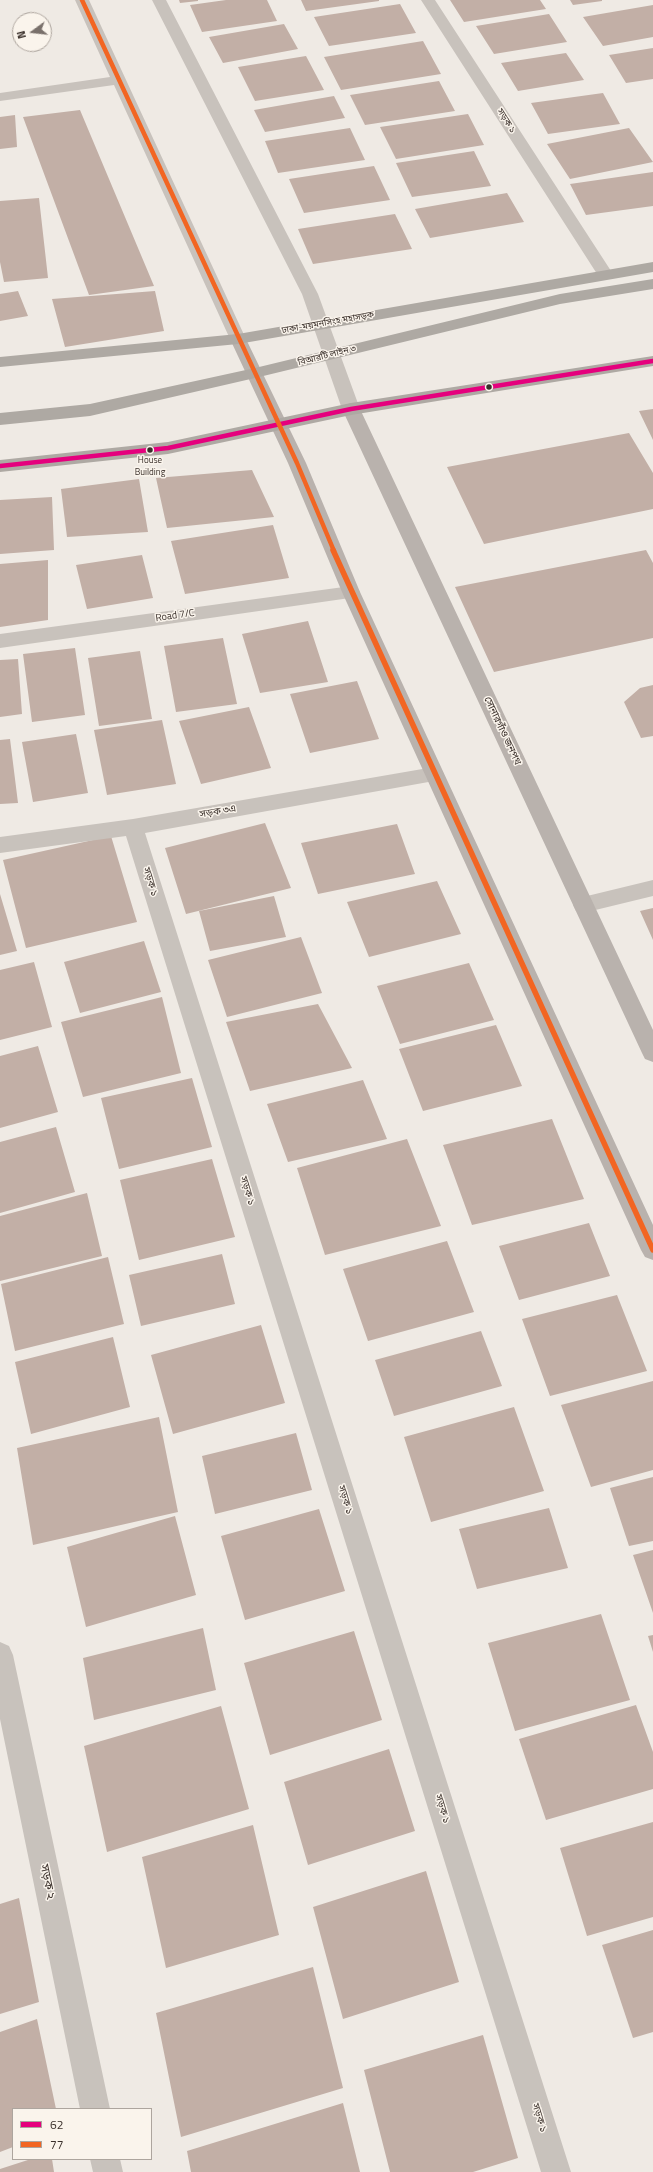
<!DOCTYPE html>
<meta charset="utf-8">
<style>
body{margin:0}
#map{position:relative;width:653px;height:2172px;overflow:hidden;background:#efeae4;font-family:"Titillium Web",sans-serif}
canvas{display:block}
.legend{position:absolute;left:12px;top:2108px;width:140px;height:52px;box-sizing:border-box;background:#faf4ec;border:1px solid #ada59e;margin:0;padding:5px 7px;list-style:none;font-size:12px;color:#392f2a}
.legend li{display:flex;align-items:center;gap:8px;height:20px}
.legend b{width:20px;border:1px solid #ada59e}
.north{position:absolute;left:12px;top:12px;width:40px;height:40px;box-sizing:border-box;background:#faf4ec;border:1px solid #ada59e;border-radius:50%;rotate:255deg;font-size:11px;font-weight:700;line-height:16px;text-align:center;color:#392f2a}
.north::after{content:'';display:block;margin:auto;width:14px;height:18px;background:#79706b;clip-path:polygon(50% 0,100% 100%,50% 72%,0 100%)}
</style>
<div id="map">
<canvas width="653" height="2172"></canvas>
<ul class="legend">
<li><b style="height:5px;background:#e5007d"></b>62</li>
<li><b style="height:5px;background:#f26522"></b>77</li>
</ul>
<div class="north">N</div>
</div>
<script>
const ctx = document.querySelector('canvas').getContext('2d');
ctx.lineJoin = 'round';
function paint(path, color) { ctx.fillStyle = color; ctx.fill(path, 'evenodd'); }
const toPath = rows => new Path2D(rows.map(r => 'M' + r).join(''));
function trace(path, color, width, dash) { ctx.strokeStyle = color; ctx.lineWidth = width; ctx.lineCap = dash ? 'butt' : 'round'; ctx.setLineDash(dash || []); ctx.stroke(path); }
function write(font, color, halo, rows, align = 'center') {
  ctx.font = font + ' "Titillium Web","Noto Sans Bengali",sans-serif'; ctx.lineWidth = 3; ctx.setLineDash([]); ctx.textBaseline = 'middle'; ctx.strokeStyle = halo; ctx.fillStyle = color; for (const [text, x, y, turn = 0] of rows) {
    ctx.save(); ctx.translate(x, y); ctx.rotate((+turn || 0) * Math.PI / 180); ctx.textAlign = isNaN(turn) ? turn : align; if (halo) ctx.strokeText(text, 0, 0); ctx.fillText(text, 0, 0); ctx.restore();
  }
}
const building = toPath([
 [179,0,198,0,198,1,180,3],
 [226,0,267,0,277,21,202,32,190,5],
 [301,0,379,0,379,1,306,11],
 [450,0,540,0,546,9,464,22],
 [570,0,602,0,602,1,573,5],
 [400,4,416,33,329,46,314,17],
 [653,5,653,37,603,46,583,17],
 [549,14,567,42,494,54,476,26],
 [284,24,298,49,223,63,209,37],
 [423,41,441,74,341,90,324,57],
 [653,48,653,79,626,83,609,55],
 [566,53,584,80,518,91,501,63],
 [306,56,324,90,255,101,238,67],
 [439,81,455,111,365,125,350,95],
 [603,93,620,124,548,134,531,103],
 [334,96,345,118,265,132,254,110],
 [80,110,154,286,89,295,23,117],
 [468,114,484,145,396,159,380,127],
 [15,115,17,147,0,149,0,117],
 [350,128,365,160,278,173,265,141],
 [629,128,653,162,570,179,547,144],
 [474,151,491,186,412,197,396,163],
 [374,166,390,200,304,213,289,179],
 [653,172,653,206,586,215,570,184],
 [507,193,524,222,430,238,415,209],
 [39,198,48,278,4,282,0,262,0,201],
 [395,214,412,249,313,264,298,229],
 [18,291,28,316,0,321,0,294],
 [155,291,164,331,65,347,52,299],
 [653,409,653,440,639,411],
 [629,433,653,473,653,509,484,544,447,467],
 [252,470,274,517,167,528,156,478],
 [139,479,148,532,67,537,61,489],
 [52,497,54,550,0,554,0,500],
 [273,525,289,578,185,594,171,541],
 [646,550,653,563,653,638,494,672,455,587],
 [142,555,153,598,87,609,76,565],
 [48,560,48,620,0,627,0,564],
 [308,621,328,682,260,693,242,634],
 [223,638,237,704,176,712,164,646],
 [75,648,85,715,32,722,23,654],
 [140,651,152,719,99,726,88,658],
 [18,659,22,714,0,717,0,660],
 [357,681,379,739,310,753,290,694],
 [653,685,653,736,641,738,624,702,640,688],
 [249,707,271,768,201,784,179,721],
 [162,720,176,784,107,795,94,730],
 [76,734,88,793,33,802,22,742],
 [10,739,18,803,0,804,0,740],
 [265,823,291,888,186,914,165,848],
 [397,824,415,874,318,894,301,843],
 [111,836,137,922,26,948,3,860],
 [437,881,461,934,369,957,347,902],
 [0,894,17,951,0,955],
 [274,896,286,937,210,951,199,911],
 [653,908,653,940,640,911],
 [301,937,322,993,227,1017,208,960],
 [144,941,161,992,80,1013,64,962],
 [34,962,52,1027,0,1040,0,970],
 [469,963,494,1020,400,1044,377,986],
 [162,997,181,1073,83,1097,61,1022],
 [318,1004,352,1068,250,1091,226,1022],
 [496,1025,522,1086,423,1111,399,1049],
 [38,1046,58,1112,0,1128,0,1056],
 [192,1078,212,1147,119,1169,101,1098],
 [363,1080,387,1139,288,1162,267,1104],
 [552,1119,584,1199,472,1225,443,1145],
 [56,1127,75,1192,0,1213,0,1142],
 [407,1139,441,1226,325,1255,297,1168],
 [212,1159,235,1237,139,1260,120,1180],
 [87,1193,102,1256,0,1281,0,1216],
 [589,1223,610,1276,519,1300,499,1246],
 [447,1241,474,1312,368,1341,343,1269],
 [222,1254,235,1304,141,1326,129,1275],
 [108,1257,124,1324,15,1351,1,1284],
 [617,1295,647,1371,550,1396,522,1319],
 [261,1325,285,1403,173,1434,151,1355],
 [481,1331,502,1386,394,1416,375,1360],
 [113,1337,130,1407,31,1434,15,1362],
 [653,1381,653,1470,591,1487,561,1405],
 [514,1407,544,1491,431,1522,404,1437],
 [159,1417,178,1512,33,1545,17,1448],
 [296,1433,312,1490,215,1514,202,1456],
 [653,1477,653,1541,629,1546,610,1488],
 [549,1508,568,1568,477,1589,459,1529],
 [319,1509,345,1591,245,1620,221,1536],
 [175,1516,196,1595,86,1627,67,1547],
 [653,1550,653,1613,633,1555],
 [601,1614,630,1700,515,1731,488,1643],
 [203,1628,216,1690,94,1720,83,1658],
 [354,1631,382,1720,270,1755,244,1663],
 [653,1635,653,1652,648,1636],
 [636,1705,653,1752,653,1789,546,1820,519,1739],
 [221,1706,249,1809,107,1852,84,1746],
 [389,1749,415,1831,308,1865,284,1782],
 [653,1822,653,1917,587,1936,560,1848],
 [253,1825,279,1935,166,1968,142,1857],
 [426,1871,459,1982,343,2019,313,1907],
 [19,1898,39,2002,0,2014,0,1904],
 [653,1930,653,2032,633,2038,602,1945],
 [313,1967,343,2088,181,2137,156,2013],
 [37,2019,56,2109,13,2109,13,2147,0,2152,0,2032],
 [483,2035,518,2158,473,2172,390,2172,364,2070],
 [343,2103,360,2172,191,2172,187,2151],
 [31,2159,52,2159,54,2172,0,2172,0,2169]
]);
const street = toPath([
 [75,0,89,0,246,339,244,343,238,344,232,343,230,339,114,85,0,101,0,93,110,77,75,0],
 [152,0,166,0,318,294,360,409,357,413,351,415,345,413,342,409,302,294,152,0],
 [421,0,435,0,613,274,611,277,599,277,421,0],
 [351,586,357,587,360,592,357,597,0,648,0,634,351,586],
 [434,767,441,769,444,774,441,779,434,781,145,833,571,2172,541,2172,126,836,0,853,0,837,133,819,434,767],
 [653,880,653,896,583,913,576,911,573,905,576,899,583,897,653,880],
 [0,1642,9,1646,13,1655,110,2109,80,2109,0,1719,0,1642],
 [90,2159,120,2159,123,2172,93,2172,90,2159]
]);
const secondary = toPath([
 [238,334,244,335,246,339,306,463,360,592,653,1225,653,1260,645,1257,641,1250,342,592,288,463,230,339,232,335,238,334],
 [351,403,357,405,360,409,653,1030,653,1062,645,1059,642,1053,342,409,345,405,351,403]
]);
const highway = toPath([
 [653,262,653,272,238,344,0,367,0,357,238,334,653,262],
 [653,279,653,289,560,304,255,378,90,416,0,425,0,413,90,404,255,368,560,294,653,279],
 [653,356,653,366,351,415,168,454,0,472,0,460,168,442,351,403,653,356]
]);
const bus1 = toPath([
 [0,466,168,448,351,409,653,361]
]);
const bus2Far1 = toPath([
 [82,0,297,463,334,551]
]);
const bus2 = toPath([
 [333,550,653,1250]
]);
const markers = [
 [489,387,3.5,"#392f2a"],
 [150,450,3.5,"#392f2a"]
];
const farStreetnames = [
 ["সড়ক ১",506,121,57],
 ["ঢাকা-ময়মনসিংহ মহাসড়ক",328,323,-10],
 ["বিআরটি লাইন ৩",327,356,-14]
];
const busNames = [
 ["House",150,461],
 ["Building",150,473]
];
const streetNames = [
 ["Road 7/C",175,616,-8],
 ["সোনারগাঁও জনপথ",502,731,65],
 ["সড়ক ৩এ",218,812,-10],
 ["সড়ক ১",150,882,73],
 ["সড়ক ১",247,1191,73],
 ["সড়ক ১",345,1500,73],
 ["সড়ক ১",442,1809,73],
 ["সড়ক ১",539,2118,73]
];
const nearStreetnames = [
 ["সড়ক ২",47,1882,78]
];
paint(building, '#c2afa6');
paint(street, '#c8c2bc');
paint(secondary, '#b9b2ad');
paint(highway, '#aea9a3');
trace(bus1, '#e5007d', 4.5);
trace(bus2Far1, '#f26522', 4.5);
trace(bus2, '#f26522', 5.5);
for (const [x, y, r, color] of markers) { const dot = new Path2D(); dot.arc(x, y, r, 0, 2 * Math.PI); ctx.fillStyle = color; ctx.fill(dot); trace(dot, '#faf4ec', 1.5); }
write('9px', '#392f2a', '#faf4ec', farStreetnames);
write('9px', '#392f2a', '#faf4ec', busNames);
write('10px', '#392f2a', '#faf4ec', streetNames);
write('12px', '#392f2a', '#faf4ec', nearStreetnames);
</script>
